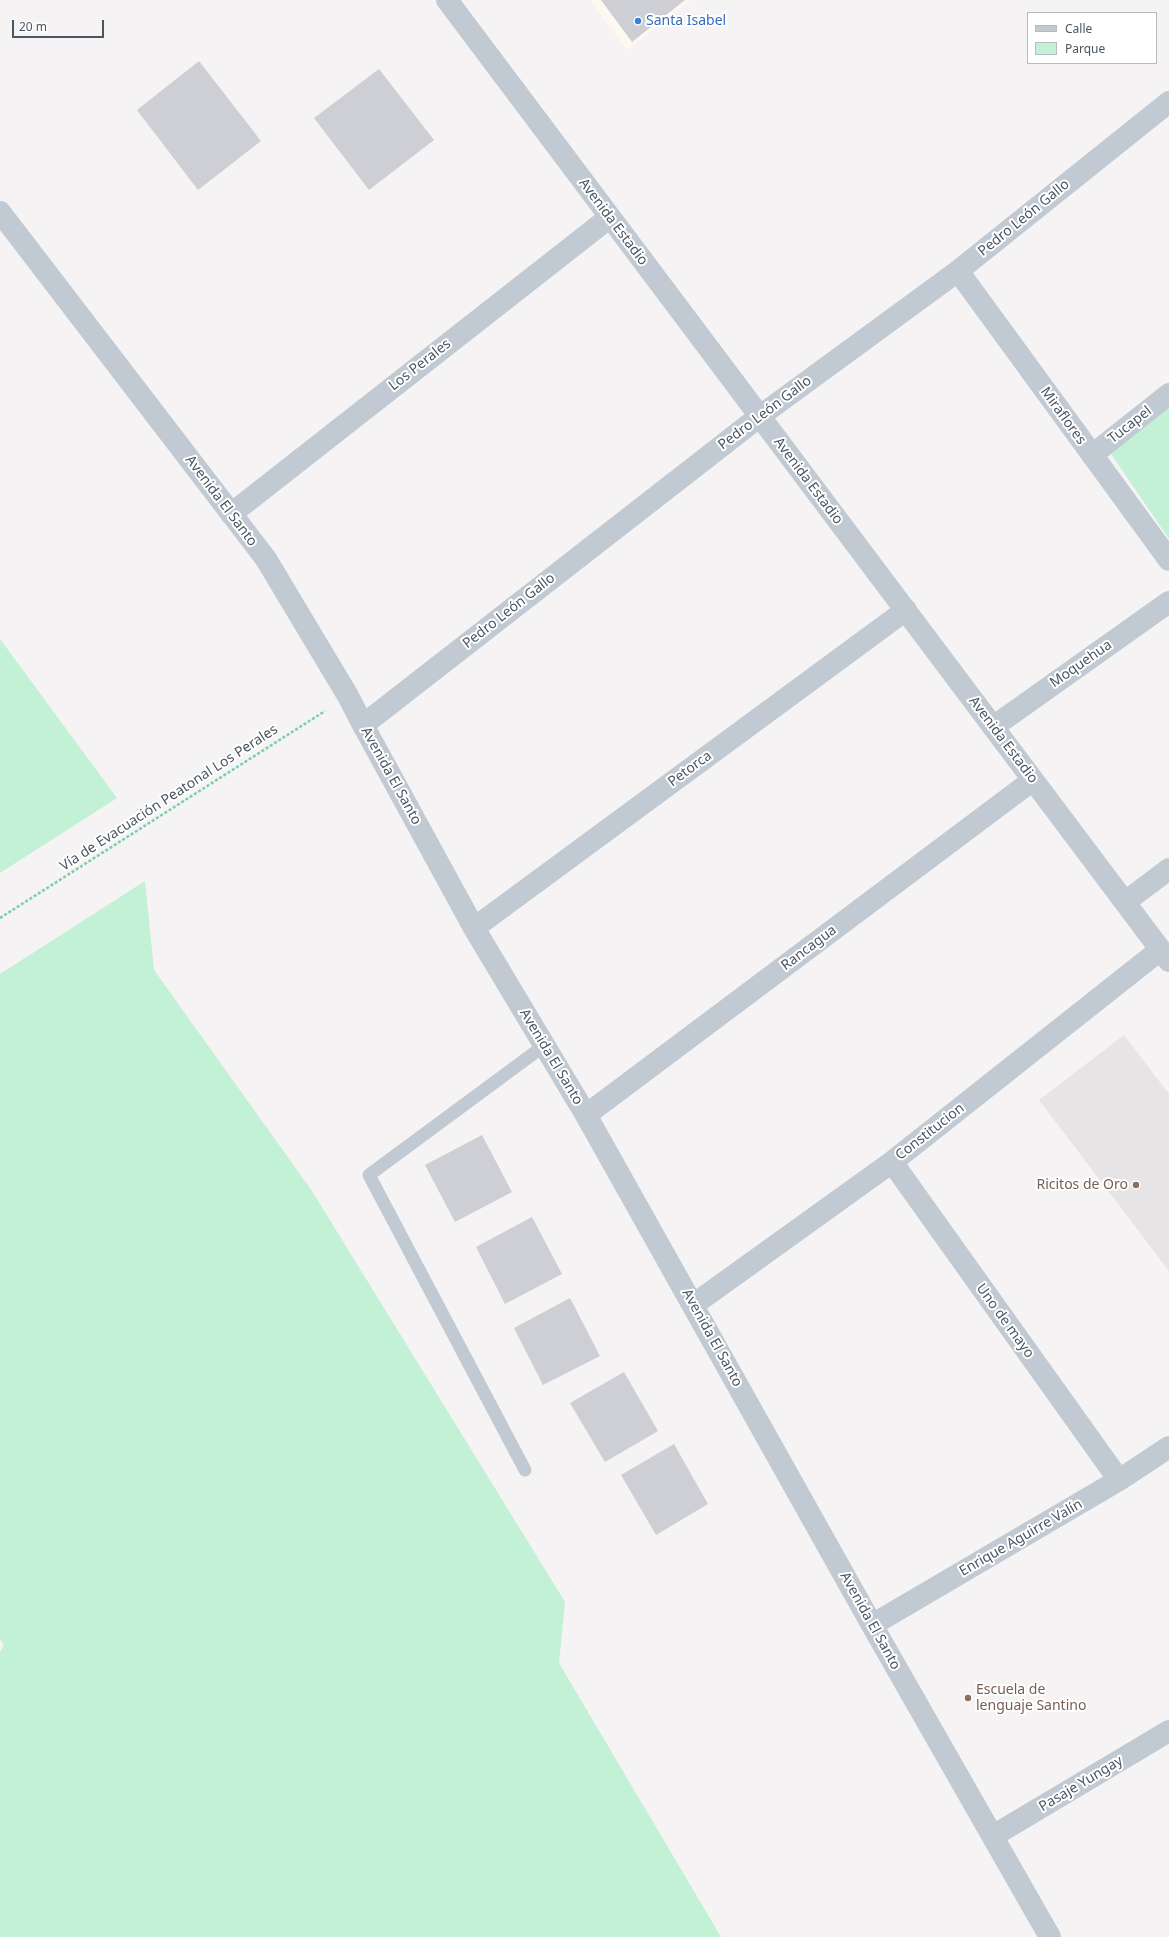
<!DOCTYPE html>
<meta charset="utf-8">
<style>
body{margin:0}
#map{position:relative;width:1169px;height:1937px;overflow:hidden;background:#f5f3f3;font-family:"Noto Sans",sans-serif}
canvas{display:block}
.legend{position:absolute;left:1027px;top:12px;width:130px;height:52px;box-sizing:border-box;background:#fff;border:1px solid #b7bbc0;margin:0;padding:5px 7px;list-style:none;font-size:12px;color:#4a5661}
.legend li{display:flex;align-items:center;gap:8px;height:20px}
.legend b{width:20px;border:1px solid #b7bbc0}
.scale{position:absolute;left:12px;top:20px;width:92px;height:18px;box-sizing:border-box;border:2px solid #4a5661;border-top:0;padding-left:5px;font-size:12px;line-height:14px;white-space:nowrap;color:#4a5661;-webkit-text-stroke:3px #fff;paint-order:stroke}
</style>
<div id="map">
<canvas width="1169" height="1937"></canvas>
<ul class="legend">
<li><b style="height:5px;background:#c1cad2"></b>Calle</li>
<li><b style="height:11px;background:#c3f1d5"></b>Parque</li>
</ul>
<div class="scale">20 m</div>
</div>
<script>
const ctx = document.querySelector('canvas').getContext('2d');
ctx.lineJoin = 'round';
function paint(path, color) { ctx.fillStyle = color; ctx.fill(path, 'evenodd'); }
const toPath = rows => new Path2D(rows.map(r => 'M' + r).join(''));
function trace(path, color, width, dash) { ctx.strokeStyle = color; ctx.lineWidth = width; ctx.lineCap = dash ? 'butt' : 'round'; ctx.setLineDash(dash || []); ctx.stroke(path); }
function write(font, color, halo, rows, align = 'center') {
  ctx.font = font + ' "Noto Sans",sans-serif'; ctx.lineWidth = 4; ctx.setLineDash([]); ctx.textBaseline = 'middle'; ctx.strokeStyle = halo; ctx.fillStyle = color; for (const [text, x, y, turn = 0] of rows) {
    ctx.save(); ctx.translate(x, y); ctx.rotate((+turn || 0) * Math.PI / 180); ctx.textAlign = isNaN(turn) ? turn : align; if (halo) ctx.strokeText(text, 0, 0); ctx.fillText(text, 0, 0); ctx.restore();
  }
}
const commercial = toPath([
 [590,0,691,0,627,50]
]);
const education = toPath([
 [1124,1035,1169,1094,1169,1271,1039,1100]
]);
const green = toPath([
 [1169,407,1169,539,1107,448],
 [0,639,117,798,0,873],
 [145,881,154,970,312,1191,565,1602,559,1663,721,1937,0,1937,0,1652,4,1645,0,1639,0,974]
]);
const building = toPath([
 [601,0,685,0,632,42],
 [199,61,261,141,198,190,137,110],
 [379,69,434,140,369,190,314,118],
 [482,1135,512,1192,455,1222,425,1165],
 [532,1217,562,1274,505,1304,476,1247],
 [570,1298,600,1356,543,1385,514,1328],
 [624,1372,658,1431,605,1462,570,1403],
 [674,1444,708,1504,656,1535,621,1475]
]);
const path = toPath([
 [0,918,325,711]
]);
const lane = toPath([
 [525,1470,369,1175,545,1045]
]);
const street = toPath([
 [447,0,1169,961],
 [0,212,266,559,348,696,363,725,474,928,586,1115,872,1625,1050,1937],
 [958,271,1169,560],
 [1092,455,1169,394],
 [231,514,610,217],
 [363,725,760,416,958,271,1169,102],
 [993,727,1169,602],
 [1125,902,1169,869],
 [474,928,906,610],
 [586,1115,1033,780],
 [892,1162,1119,1480],
 [693,1305,892,1162,1160,950],
 [872,1625,1119,1480,1169,1447],
 [993,1836,1169,1731]
]);
const markers = [
 [638,21,4,"#3f7fe0"],
 [1136,1185,4,"#8d6e63"],
 [968,1698,4,"#8d6e63"]
];
const shopNames = [
 ["Santa Isabel",646,21]
];
const streetNames = [
 ["Pedro León Gallo",1024,218,-39],
 ["Avenida Estadio",613,222,53],
 ["Los Perales",420,365,-38],
 ["Pedro León Gallo",765,413,-37],
 ["Miraflores",1063,416,54],
 ["Tucapel",1130,425,-38],
 ["Avenida Estadio",808,481,53],
 ["Avenida El Santo",221,501,53],
 ["Pedro León Gallo",509,611,-38],
 ["Moquehua",1081,664,-35],
 ["Avenida Estadio",1003,740,53],
 ["Petorca",690,769,-36],
 ["Avenida El Santo",391,776,61],
 ["Vía de Evacuación Peatonal Los Perales",169,798,-33],
 ["Rancagua",809,948,-37],
 ["Avenida El Santo",551,1057,59],
 ["Constitucion",930,1132,-38],
 ["Uno de mayo",1005,1321,54],
 ["Avenida El Santo",712,1338,61],
 ["Enrique Aguirre Valín",1021,1538,-30],
 ["Avenida El Santo",870,1621,61],
 ["Pasaje Yungay",1081,1784,-31]
];
const educationNames = [
 ["Ricitos de Oro",1128,1185],
 ["Escuela de",976,1690,"left"],
 ["lenguaje Santino",976,1706,"left"]
];
paint(commercial, '#fdf9ef');
paint(education, '#e6e4e5');
paint(green, '#c3f1d5');
paint(building, '#cdcfd5');
trace(path, '#7ad0a6', 2.5, [3, 2]);
trace(lane, '#c1cad2', 13);
trace(street, '#c1cad2', 22);
for (const [x, y, r, color] of markers) { const dot = new Path2D(); dot.arc(x, y, r, 0, 2 * Math.PI); ctx.fillStyle = color; ctx.fill(dot); trace(dot, '#fff', 1.5); }
write('14px', '#366cbe', '#fff', shopNames, 'left');
write('14px', '#4a5661', '#fff', streetNames);
write('14px', '#785e54', '#fff', educationNames, 'right');
</script>
